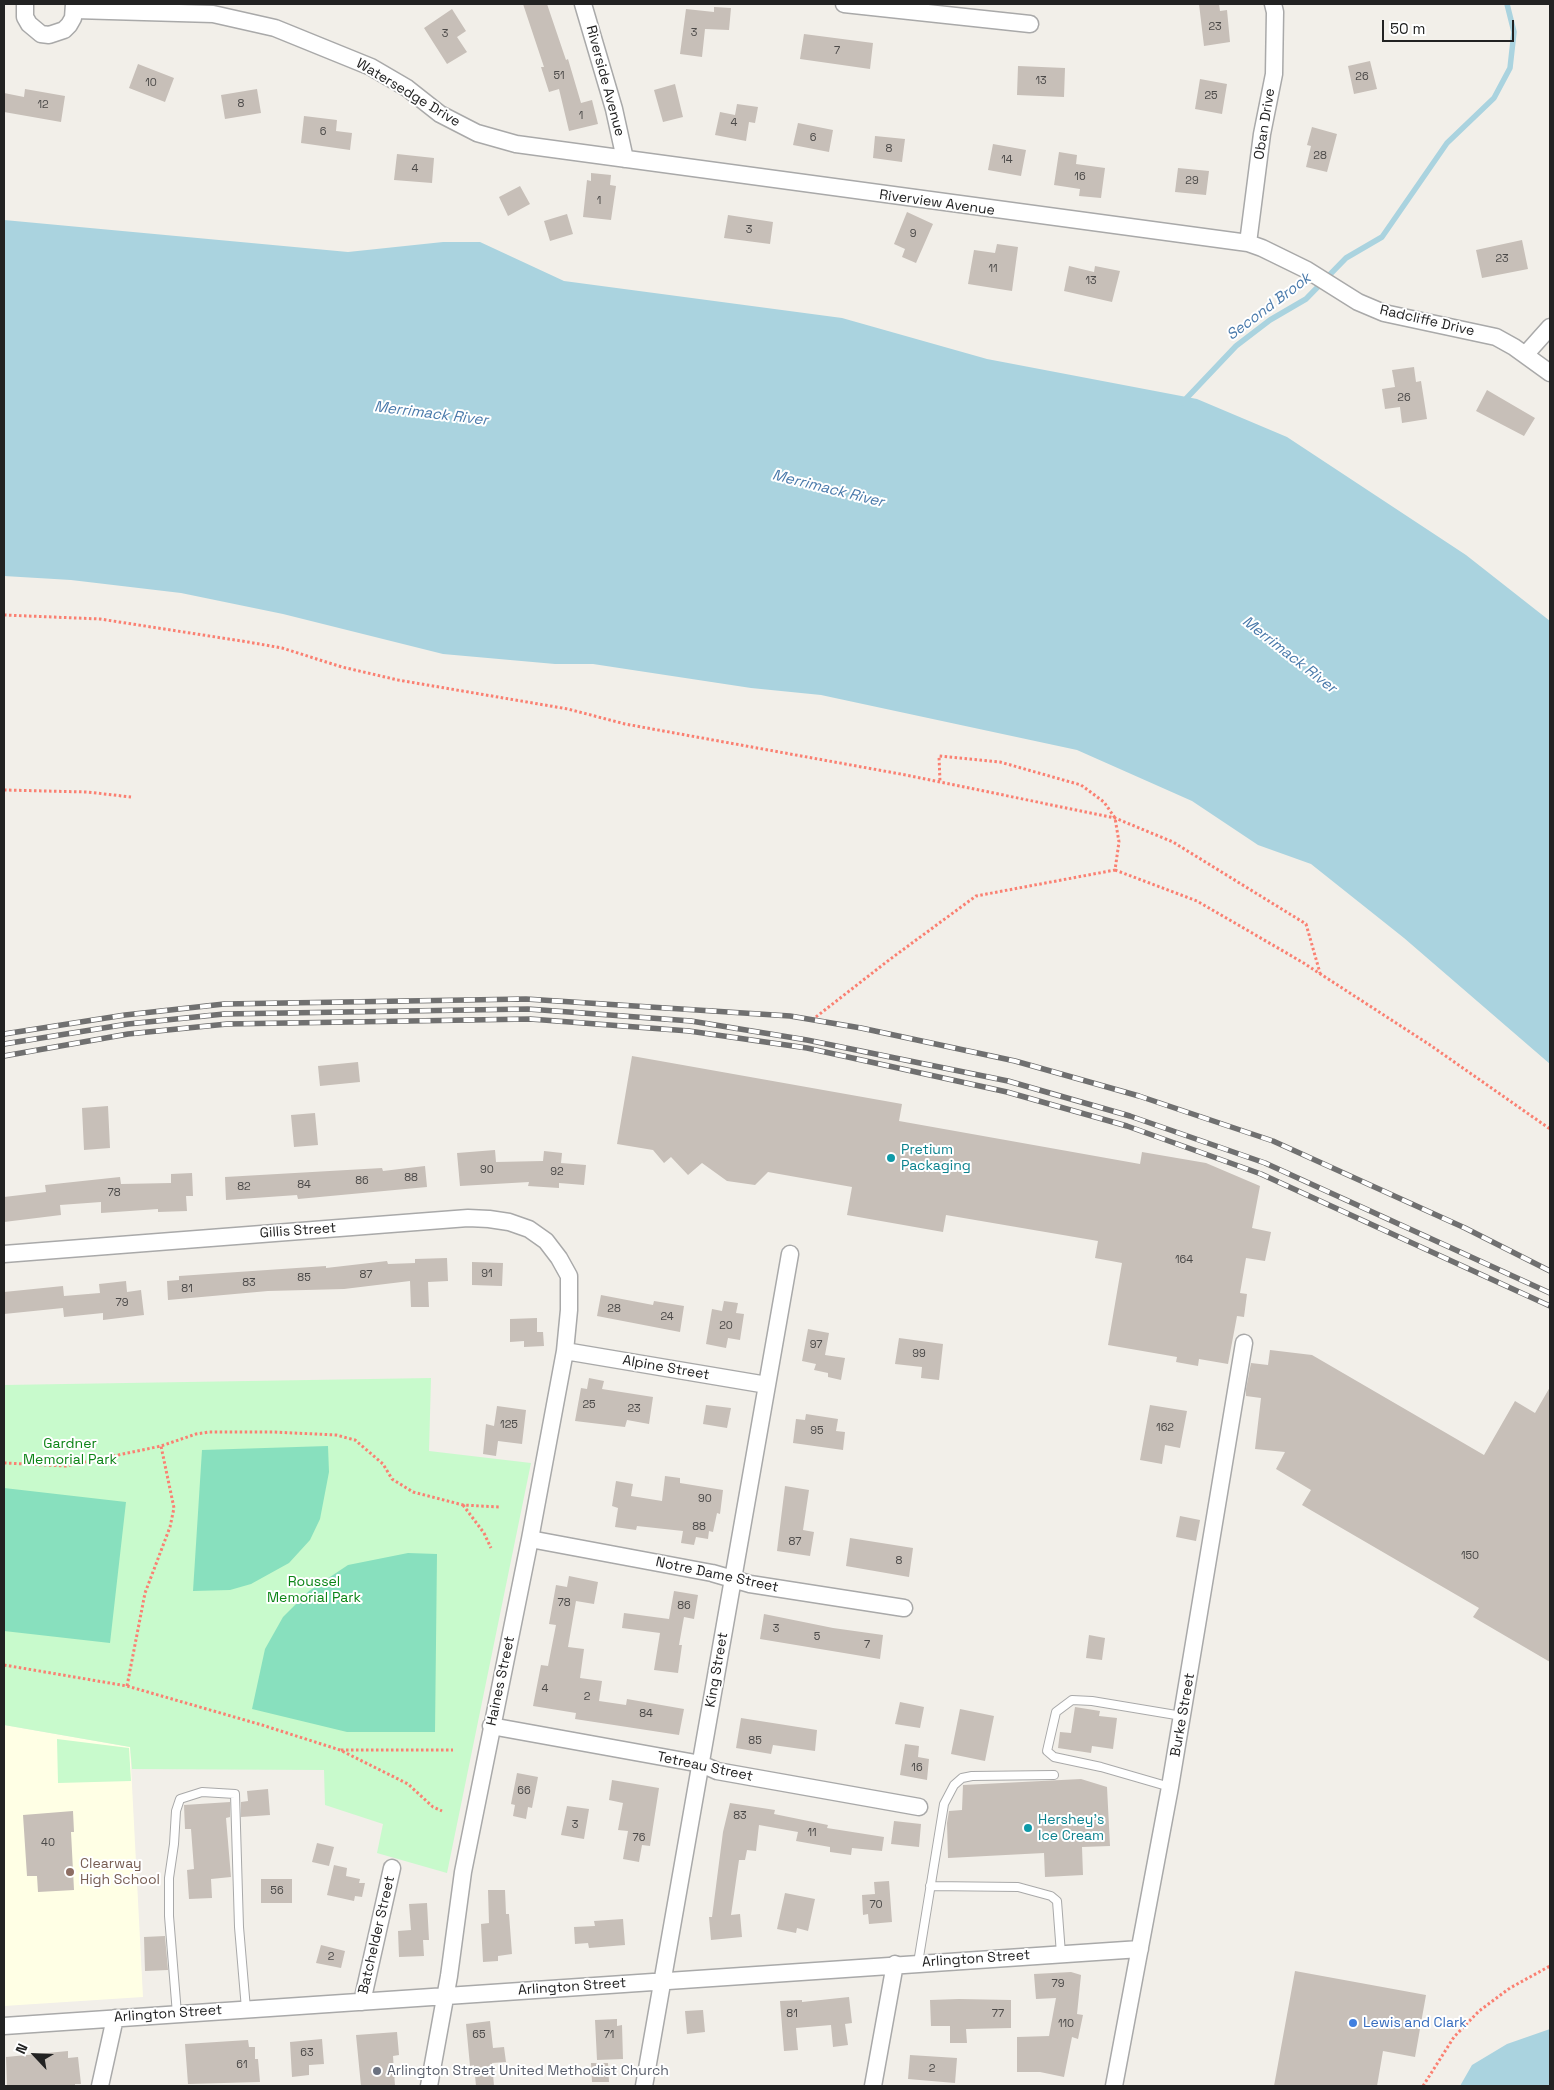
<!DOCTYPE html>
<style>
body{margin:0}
#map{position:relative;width:1554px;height:2090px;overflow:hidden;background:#f2efe9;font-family:"Space Grotesk",sans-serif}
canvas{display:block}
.frame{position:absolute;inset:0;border:5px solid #222;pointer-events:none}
.north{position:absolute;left:10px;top:2030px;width:50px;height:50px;-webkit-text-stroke:4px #fff;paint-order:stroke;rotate:295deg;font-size:14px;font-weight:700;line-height:20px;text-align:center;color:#222}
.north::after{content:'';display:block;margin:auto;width:18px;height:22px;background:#222;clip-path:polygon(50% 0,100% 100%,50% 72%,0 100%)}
.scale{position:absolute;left:1382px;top:20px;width:132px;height:22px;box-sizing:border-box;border:2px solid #222;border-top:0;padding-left:6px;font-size:15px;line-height:18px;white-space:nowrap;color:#222;-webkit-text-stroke:4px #fff;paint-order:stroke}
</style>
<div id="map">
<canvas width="1554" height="2090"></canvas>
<div class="frame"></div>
<div class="north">N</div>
<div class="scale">50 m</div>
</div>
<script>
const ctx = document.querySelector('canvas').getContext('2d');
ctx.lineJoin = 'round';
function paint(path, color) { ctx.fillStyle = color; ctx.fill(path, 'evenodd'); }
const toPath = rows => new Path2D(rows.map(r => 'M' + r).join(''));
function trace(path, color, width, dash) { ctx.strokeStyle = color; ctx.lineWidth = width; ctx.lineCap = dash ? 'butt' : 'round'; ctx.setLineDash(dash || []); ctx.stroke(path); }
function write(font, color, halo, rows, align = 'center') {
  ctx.font = font + ' "Space Grotesk",sans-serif'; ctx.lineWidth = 4; ctx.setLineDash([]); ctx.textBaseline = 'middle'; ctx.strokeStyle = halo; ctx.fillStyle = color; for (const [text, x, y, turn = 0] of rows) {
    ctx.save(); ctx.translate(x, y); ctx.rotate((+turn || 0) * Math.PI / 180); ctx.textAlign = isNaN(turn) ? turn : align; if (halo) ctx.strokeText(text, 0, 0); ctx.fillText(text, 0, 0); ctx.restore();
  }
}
const education = toPath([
 [4,1725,130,1747,143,1997,4,2006]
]);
const park = toPath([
 [431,1378,429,1451,531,1463,447,1873,377,1853,383,1824,325,1805,324,1770,132,1769,130,1747,4,1725,4,1385],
 [57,1739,129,1748,131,1781,58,1783]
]);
const pitch = toPath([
 [328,1446,329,1472,320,1519,310,1540,289,1563,251,1584,230,1590,193,1591,202,1450],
 [4,1488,126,1502,110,1643,4,1631],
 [408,1553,437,1554,435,1732,347,1732,252,1709,265,1649,283,1617,309,1591,348,1565]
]);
const water = toPath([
 [4,220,348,252,443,242,480,242,564,281,842,318,987,359,1197,399,1287,437,1466,555,1550,621,1550,1064,1404,938,1311,864,1258,845,1192,801,1077,750,821,695,751,688,593,664,555,664,443,654,283,614,181,593,71,580,4,576],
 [1550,2029,1550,2086,1460,2086,1472,2065,1507,2044]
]);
const stream = toPath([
 [1182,403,1236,346,1270,320,1306,299,1346,258,1382,237,1447,143,1494,98,1510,68,1514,32,1507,4]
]);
const building = toPath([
 [523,4,547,4,566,60,568,59,581,103,592,100,598,124,569,131,559,89,549,92,541,67,544,67],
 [1199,4,1219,4,1220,11,1227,10,1230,42,1204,46],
 [714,7,731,8,729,30,705,29,702,57,680,54,686,9,714,12],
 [452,9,466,31,457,37,467,52,447,64,424,28],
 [804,34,873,43,870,69,800,59],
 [1370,61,1377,89,1354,94,1348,66],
 [138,64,174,78,165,102,129,88],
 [1018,66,1065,68,1064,97,1017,95],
 [1200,79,1227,84,1222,114,1195,109],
 [675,84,683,117,663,122,654,90],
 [25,89,65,96,61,122,4,112,4,93,24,97],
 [257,89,261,113,225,119,221,95],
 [737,104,758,107,755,123,749,122,746,141,715,135,720,112,735,115],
 [304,116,337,120,336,131,352,133,350,150,301,143],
 [798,123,833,130,829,152,793,145],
 [1312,127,1337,134,1327,172,1306,167,1311,146,1307,145],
 [875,136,905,139,902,162,873,158],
 [993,144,1026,150,1021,176,988,170],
 [1059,152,1077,155,1076,164,1105,168,1101,198,1079,196,1080,189,1054,185],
 [397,154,434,158,432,183,394,180],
 [1178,168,1209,171,1206,195,1175,192],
 [591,173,611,175,610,185,616,186,611,220,583,217,587,180,591,181],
 [520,186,530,204,508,216,499,197],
 [907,212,933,224,916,263,902,257,905,249,894,244],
 [567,214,573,234,550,241,544,221],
 [728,215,773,222,770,244,724,238],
 [1522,240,1528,269,1482,278,1476,250],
 [997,244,1018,247,1012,291,968,284,974,250,995,253],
 [1069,266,1094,272,1095,266,1120,271,1112,302,1064,291],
 [1414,367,1416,382,1421,381,1427,419,1402,423,1400,407,1385,409,1382,389,1395,387,1392,370],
 [1487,390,1535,418,1524,436,1476,411],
 [632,1056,902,1104,899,1121,1140,1164,1142,1152,1206,1163,1260,1186,1252,1228,1271,1232,1265,1261,1246,1258,1240,1293,1247,1294,1244,1317,1237,1316,1228,1364,1199,1359,1198,1366,1176,1362,1177,1357,1108,1345,1122,1263,1095,1258,1098,1241,946,1215,943,1232,847,1215,852,1187,768,1172,755,1185,727,1181,702,1163,688,1175,671,1157,664,1163,653,1150,617,1144],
 [358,1062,360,1082,320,1086,318,1066],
 [108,1106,110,1148,84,1150,82,1108],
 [315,1113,318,1145,294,1147,291,1115],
 [495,1150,496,1162,543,1161,544,1151,562,1153,561,1163,586,1165,584,1185,559,1183,559,1188,528,1186,529,1182,460,1186,457,1153],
 [425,1166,427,1187,298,1199,297,1195,226,1200,225,1177,382,1168,383,1171],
 [192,1173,193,1196,186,1196,187,1211,158,1212,158,1209,101,1213,101,1202,60,1205,61,1215,4,1222,4,1197,46,1192,45,1185,120,1177,121,1184,171,1183,171,1174],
 [447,1258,448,1281,428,1282,429,1307,411,1307,410,1281,344,1289,268,1291,168,1300,167,1281,179,1280,179,1276,326,1266,326,1268,387,1261,388,1264,415,1263,415,1259],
 [472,1262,503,1263,502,1286,472,1285],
 [126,1281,127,1292,141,1290,144,1315,103,1320,103,1313,64,1317,63,1308,4,1314,4,1292,63,1286,64,1296,100,1293,99,1284],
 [601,1295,653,1305,654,1301,684,1306,680,1332,597,1316],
 [724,1301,738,1303,736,1313,744,1314,740,1340,728,1338,726,1348,706,1344,712,1309,722,1311],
 [537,1318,537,1332,543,1332,544,1346,524,1347,524,1341,510,1342,510,1319],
 [808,1329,829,1333,825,1355,845,1358,841,1380,828,1377,828,1373,814,1370,816,1364,802,1361],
 [899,1338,943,1344,939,1380,921,1378,922,1367,895,1364],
 [1270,1350,1312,1355,1484,1455,1515,1401,1535,1413,1550,1387,1550,1662,1473,1617,1479,1608,1302,1505,1311,1490,1276,1469,1285,1452,1255,1449,1261,1398,1246,1396,1246,1389,1251,1363,1268,1365],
 [589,1378,604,1381,602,1389,653,1397,649,1424,627,1420,625,1427,575,1421,581,1388,587,1389],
 [706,1405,731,1408,727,1428,703,1424],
 [1150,1405,1187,1411,1180,1448,1165,1445,1162,1464,1140,1460],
 [497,1406,526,1410,522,1444,498,1441,496,1456,483,1454,486,1424,494,1426],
 [806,1414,838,1419,836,1431,845,1432,843,1450,793,1443,796,1419,805,1420],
 [665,1476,680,1478,680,1483,723,1490,720,1514,717,1513,713,1532,709,1531,708,1539,696,1537,694,1545,681,1543,683,1531,637,1526,636,1530,615,1527,618,1508,612,1506,616,1481,633,1484,631,1496,662,1501],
 [785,1486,809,1490,803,1530,814,1532,810,1556,777,1551],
 [1180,1516,1200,1520,1196,1541,1176,1537],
 [850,1538,913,1548,909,1577,846,1566],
 [569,1576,598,1582,594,1604,576,1601,568,1647,584,1649,580,1678,602,1681,599,1701,626,1705,627,1699,684,1709,679,1735,575,1719,576,1713,533,1706,541,1665,548,1666,556,1625,549,1624,556,1585,567,1587],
 [674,1591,698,1595,694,1619,684,1617,679,1645,682,1645,678,1673,654,1670,660,1633,622,1628,624,1613,669,1619],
 [764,1614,833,1628,883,1635,880,1659,760,1639],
 [1089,1635,1105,1638,1102,1660,1086,1658],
 [900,1702,924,1707,920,1728,895,1724],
 [1075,1707,1100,1711,1099,1716,1117,1718,1113,1749,1092,1746,1091,1753,1058,1748,1060,1732,1071,1733],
 [960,1709,994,1716,985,1761,951,1754],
 [741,1718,817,1730,815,1751,773,1745,771,1754,736,1748],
 [905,1744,919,1746,918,1757,929,1759,927,1780,900,1775],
 [517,1773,538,1777,532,1808,528,1807,526,1819,513,1816,515,1805,511,1804],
 [1081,1779,1107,1787,1110,1846,1082,1847,1083,1875,1045,1877,1044,1853,948,1858,947,1823,949,1811,962,1810,963,1785],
 [612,1780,659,1788,650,1846,642,1845,639,1862,623,1859,628,1831,618,1830,623,1803,609,1800],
 [268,1789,270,1815,241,1817,241,1802,248,1801,247,1791],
 [230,1802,230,1817,226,1818,231,1877,211,1879,212,1898,189,1899,187,1870,194,1869,191,1829,185,1829,184,1805],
 [730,1803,775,1810,774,1814,828,1825,827,1828,884,1837,882,1851,852,1848,851,1855,830,1852,830,1847,796,1841,798,1832,759,1825,756,1851,747,1850,745,1860,739,1860,731,1915,740,1914,742,1937,711,1940,709,1917,712,1917,723,1832],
 [567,1806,589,1809,584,1839,561,1835],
 [73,1811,74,1832,71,1832,74,1890,38,1892,37,1876,27,1876,23,1815],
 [894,1821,921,1824,919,1847,891,1844],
 [317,1843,334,1847,329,1866,312,1862],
 [334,1865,347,1868,346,1876,360,1879,359,1883,365,1883,362,1897,355,1896,354,1901,327,1895],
 [261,1879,292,1879,292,1903,261,1903],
 [889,1881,892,1922,869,1924,868,1914,863,1915,862,1895,875,1894,874,1882],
 [488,1890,505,1890,506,1914,509,1914,512,1954,498,1956,498,1961,483,1962,481,1924,489,1923],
 [785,1893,815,1899,808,1931,797,1928,796,1933,777,1929],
 [427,1903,429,1940,423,1940,424,1956,399,1957,398,1931,411,1930,409,1904],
 [623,1919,625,1945,589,1948,588,1943,575,1944,574,1927,595,1926,594,1921],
 [165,1936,168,1970,145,1971,144,1937],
 [321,1945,345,1951,341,1968,316,1963],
 [1295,1971,1426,1995,1415,2057,1383,2051,1377,2086,1274,2086],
 [1071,1972,1081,1975,1077,2014,1083,2015,1078,2039,1072,2037,1064,2077,1040,2072,1017,2072,1017,2037,1049,2036,1056,1998,1036,1999,1034,1974],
 [849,1997,852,2023,845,2024,848,2045,833,2047,831,2025,796,2028,798,2050,784,2051,780,2001,802,2000,802,2002],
 [959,1999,1011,2000,1011,2028,966,2029,967,2043,950,2043,950,2026,931,2026,930,2000],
 [703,2010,705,2032,687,2034,685,2011],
 [617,2019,617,2026,622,2025,623,2059,597,2060,595,2020],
 [490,2021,493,2048,504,2047,506,2062,492,2063,494,2086,476,2086,474,2065,470,2066,466,2024],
 [397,2032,399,2055,393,2056,395,2086,361,2086,356,2035],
 [322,2039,324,2064,309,2065,309,2075,292,2077,290,2042],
 [248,2040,249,2047,255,2047,255,2059,258,2059,260,2082,188,2084,185,2044],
 [68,2051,68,2058,78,2057,81,2084,75,2084,75,2086,7,2086,6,2057],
 [910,2055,957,2058,955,2083,908,2079],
 [591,2063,608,2063,609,2082,592,2082]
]);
const path = toPath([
 [4,615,100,619,248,642,282,648,342,667,398,680,568,709,625,724,906,775,1115,818,1173,842,1306,924,1320,973],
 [4,790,87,792,131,797],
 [1115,870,1197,901,1302,962,1430,1045,1550,1129],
 [812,1020,889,960,976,896,1115,870,1119,842,1115,818,1104,802,1081,785,1000,762,939,756,940,782],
 [4,1463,66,1466,161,1446,196,1434,209,1432,273,1432,336,1435,355,1440,383,1464,392,1479,413,1492,463,1505,499,1507],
 [463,1505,484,1533,491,1548],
 [4,1665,127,1686,262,1725,340,1750,408,1784,433,1807,442,1811],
 [127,1686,145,1593,170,1527,174,1508,161,1446],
 [341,1750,453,1750],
 [1423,2086,1454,2037,1479,2011,1510,1988,1550,1966]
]);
const service = toPath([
 [1170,1787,1101,1767,1054,1757,1047,1751,1056,1712,1072,1700,1092,1701,1182,1716],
 [930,1886,1018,1887,1051,1896,1057,1901,1061,1954],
 [918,1963,944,1804,954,1785,962,1778,972,1776,1054,1775],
 [177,2014,169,1916,169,1878,174,1844,176,1811,180,1799,202,1792,235,1794,239,1927,246,2009]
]);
const minor = toPath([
 [25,4,25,17,29,24,41,34,49,35,64,30,69,25,73,18,74,4],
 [583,4,614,109,625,159],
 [844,4,1030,24],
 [75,10,213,14,275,28,371,67,407,88,440,114,477,133,516,144,1248,243,1262,248,1307,270,1358,302,1384,313,1496,337,1514,347,1550,373],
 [1248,243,1262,134,1274,74,1275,12,1273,4],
 [1525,355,1550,327],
 [4,1254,468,1218,489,1219,509,1222,529,1229,546,1241,559,1258,569,1276,569,1310,565,1351,530,1539,463,1872,449,1976,429,2086],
 [565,1351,767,1385],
 [530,1539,712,1573,750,1584,904,1608],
 [491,1726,701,1764,717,1771,919,1807],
 [362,2002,392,1868],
 [4,2026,1140,1949],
 [100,2086,115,2018],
 [644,2086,790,1254],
 [873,2086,895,1964],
 [1114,2086,1170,1787,1244,1343]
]);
const rail = toPath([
 [4,1034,125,1015,224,1004,526,999,790,1016,861,1028,1015,1061,1139,1096,1273,1141,1465,1228,1550,1271],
 [4,1044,128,1024,224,1014,528,1009,691,1021,807,1040,1008,1081,1130,1116,1265,1163,1550,1293],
 [4,1056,128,1034,227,1024,530,1019,689,1031,807,1048,1007,1092,1127,1126,1261,1174,1550,1306]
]);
const markers = [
 [891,1158,5,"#0f9aa8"],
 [1028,1828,5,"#0f9aa8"],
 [70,1872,5,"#8d6e63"],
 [1353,2023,5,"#3f7fe0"],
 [377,2071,5,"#6b7280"]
];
const numberNames = [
 ["23",1215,27],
 ["3",694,33],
 ["3",445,34],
 ["7",837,51],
 ["51",559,76],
 ["26",1362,77],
 ["13",1041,81],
 ["10",151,83],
 ["25",1211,96],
 ["8",241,104],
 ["12",43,105],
 ["1",581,116],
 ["4",734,123],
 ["6",323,132],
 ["6",813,138],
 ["8",889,149],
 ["28",1320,156],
 ["14",1007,160],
 ["4",415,169],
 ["16",1080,177],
 ["29",1192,181],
 ["1",599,201],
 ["3",749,230],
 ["9",913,234],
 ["23",1502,259],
 ["11",993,269],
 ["13",1091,281],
 ["26",1404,398],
 ["90",487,1170],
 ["92",557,1172],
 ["88",411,1178],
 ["86",362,1181],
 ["84",304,1185],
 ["82",244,1187],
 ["78",114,1193],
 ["164",1184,1260],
 ["91",487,1274],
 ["87",366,1275],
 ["85",304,1278],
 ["83",249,1283],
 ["81",187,1289],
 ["79",122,1303],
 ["28",614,1309],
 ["24",667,1317],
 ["20",726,1326],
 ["97",816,1345],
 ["99",919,1354],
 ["25",589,1405],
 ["23",634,1409],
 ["125",509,1425],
 ["162",1165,1428],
 ["95",817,1431],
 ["90",705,1499],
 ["88",699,1527],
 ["87",795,1542],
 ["150",1470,1556],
 ["8",899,1561],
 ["78",564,1603],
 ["86",684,1606],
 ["3",776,1629],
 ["5",817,1637],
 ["7",867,1645],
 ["4",545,1689],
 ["2",587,1697],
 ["84",646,1714],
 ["85",755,1741],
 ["16",917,1768],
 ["66",524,1791],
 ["83",740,1816],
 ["3",575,1825],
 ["11",812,1833],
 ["76",639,1838],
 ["40",48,1843],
 ["56",277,1891],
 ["70",876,1905],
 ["2",331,1957],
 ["79",1058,1984],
 ["81",792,2014],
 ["77",998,2014],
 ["110",1066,2024],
 ["65",479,2035],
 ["71",609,2035],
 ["63",307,2053],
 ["61",242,2065],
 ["2",932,2069]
];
const streetNames = [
 ["Riverside Avenue",605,81,75],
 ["Watersedge Drive",408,93,31],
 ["Oban Drive",1265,124,-81],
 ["Riverview Avenue",937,203,8],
 ["Radcliffe Drive",1427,321,13],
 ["Gillis Street",298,1231,-4],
 ["Alpine Street",666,1368,10],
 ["Notre Dame Street",717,1575,12],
 ["King Street",717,1670,-80],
 ["Haines Street",501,1681,-78],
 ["Burke Street",1183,1715,-80],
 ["Tetreau Street",705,1767,12],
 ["Batchelder Street",377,1935,-77],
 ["Arlington Street",976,1959,-4],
 ["Arlington Street",572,1987,-4],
 ["Arlington Street",168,2014,-4]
];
const cultureNames = [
 ["Pretium",901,1150],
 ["Packaging",901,1166],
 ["Hershey's",1038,1820],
 ["Ice Cream",1038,1836]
];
const parkNames = [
 ["Gardner",70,1444],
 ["Memorial Park",70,1460],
 ["Roussel",314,1582],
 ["Memorial Park",314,1598]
];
const educationNames = [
 ["Clearway",80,1864],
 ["High School",80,1880]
];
const shopNames = [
 ["Lewis and Clark",1363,2023]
];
const worshipNames = [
 ["Arlington Street United Methodist Church",387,2071]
];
const waterNames = [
 ["Second Brook",1269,307,-37],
 ["Merrimack River",431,414,7],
 ["Merrimack River",828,489,14],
 ["Merrimack River",1289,655,38]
];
paint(education, '#ffffe5');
paint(park, '#c8facc');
paint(pitch, '#88e0be');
paint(water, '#aad3df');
trace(stream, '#aad3df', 5.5);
paint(building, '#c7bfb8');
trace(service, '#a9a9a9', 10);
trace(minor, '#a9a9a9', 19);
trace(path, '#fa8072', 3, [2.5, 2.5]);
trace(service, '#fff', 8);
trace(minor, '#fff', 16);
trace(rail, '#707070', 5.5);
trace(rail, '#fff', 4, [11]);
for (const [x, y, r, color] of markers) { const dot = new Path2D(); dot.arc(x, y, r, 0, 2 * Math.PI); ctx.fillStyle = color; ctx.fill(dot); trace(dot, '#fff', 2); }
write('11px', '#4b4948', null, numberNames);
write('14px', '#222', '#fff', streetNames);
write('14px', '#0d838f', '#fff', cultureNames, 'left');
write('14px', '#0c8416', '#fff', parkNames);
write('14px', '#785e54', '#fff', educationNames, 'left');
write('14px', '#366cbe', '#fff', shopNames, 'left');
write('14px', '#5b616d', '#fff', worshipNames, 'left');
write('italic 15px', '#4a7aab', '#fff', waterNames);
</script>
